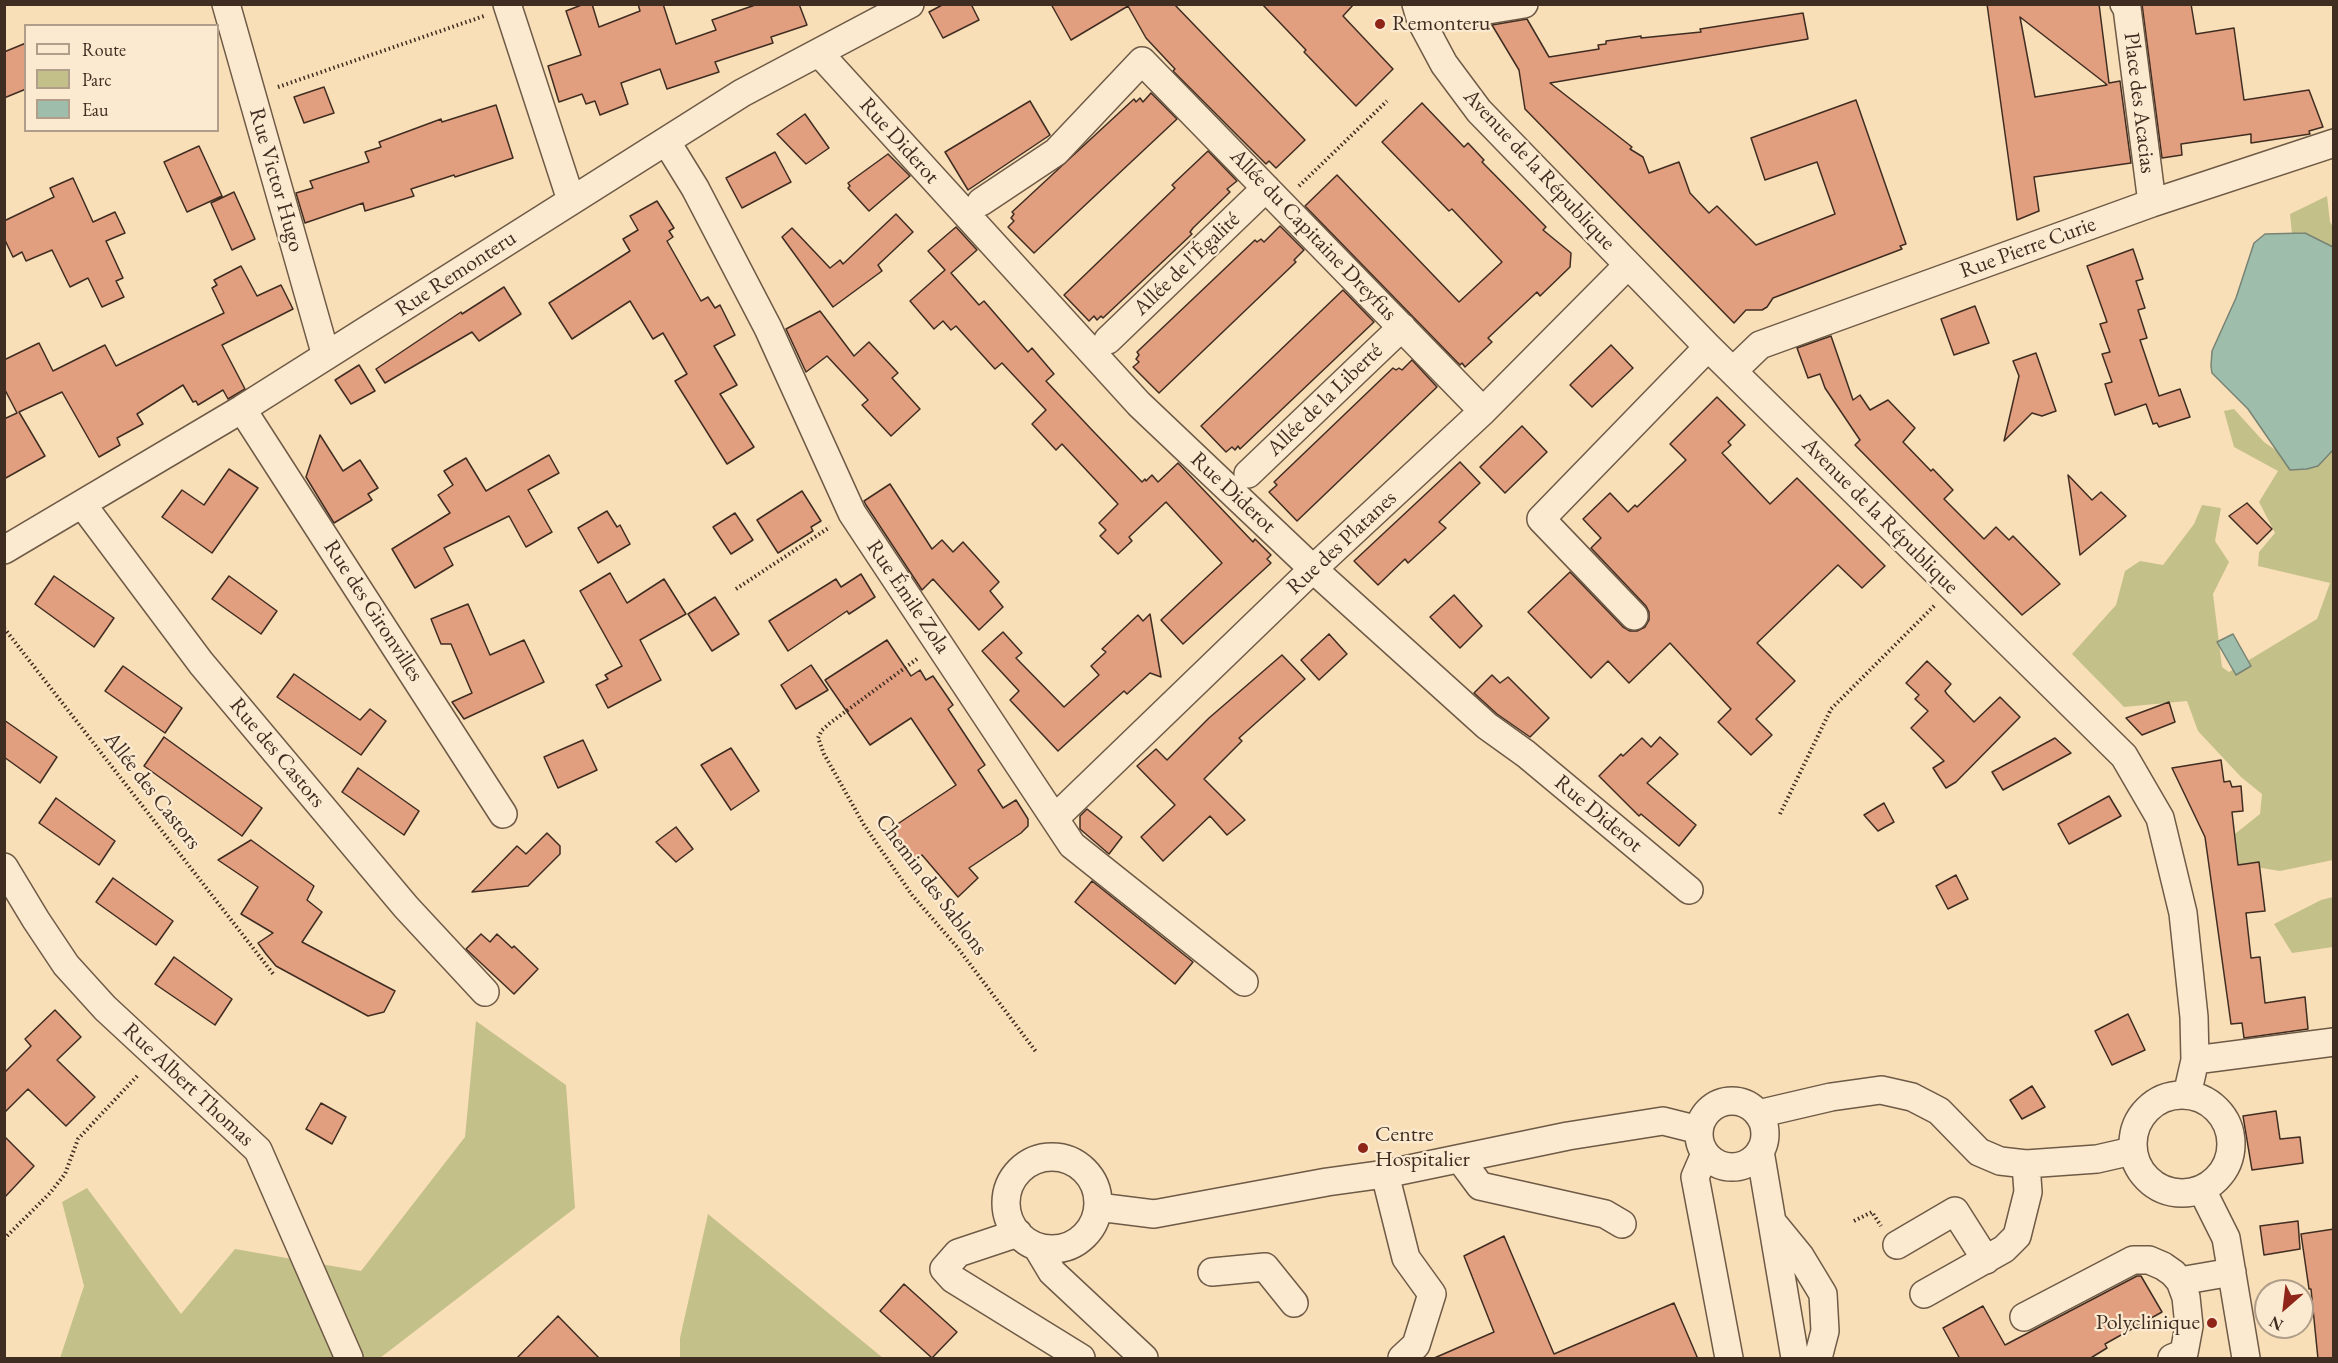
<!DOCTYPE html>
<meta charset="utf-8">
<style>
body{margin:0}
#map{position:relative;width:2338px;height:1363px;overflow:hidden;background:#f9dfb7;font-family:"EB Garamond",serif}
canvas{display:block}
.frame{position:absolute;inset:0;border:6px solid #402d21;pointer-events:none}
.legend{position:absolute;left:24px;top:24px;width:195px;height:108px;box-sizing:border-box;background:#fbead0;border:2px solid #b09e8a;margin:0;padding:8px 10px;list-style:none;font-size:18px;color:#402d21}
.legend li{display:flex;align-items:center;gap:12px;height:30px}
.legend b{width:30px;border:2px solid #b09e8a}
.north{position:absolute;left:2254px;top:1279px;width:60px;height:60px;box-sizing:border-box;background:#fbead0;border:2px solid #b09e8a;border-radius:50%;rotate:208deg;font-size:16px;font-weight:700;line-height:24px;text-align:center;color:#402d21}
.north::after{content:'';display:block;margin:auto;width:21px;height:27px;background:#8f2418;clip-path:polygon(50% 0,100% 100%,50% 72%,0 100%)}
</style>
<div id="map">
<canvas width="2338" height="1363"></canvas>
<div class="frame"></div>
<ul class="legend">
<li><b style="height:8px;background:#fbead0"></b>Route</li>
<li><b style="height:16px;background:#c4c089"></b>Parc</li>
<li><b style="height:16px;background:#9ebdab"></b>Eau</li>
</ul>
<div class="north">N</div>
</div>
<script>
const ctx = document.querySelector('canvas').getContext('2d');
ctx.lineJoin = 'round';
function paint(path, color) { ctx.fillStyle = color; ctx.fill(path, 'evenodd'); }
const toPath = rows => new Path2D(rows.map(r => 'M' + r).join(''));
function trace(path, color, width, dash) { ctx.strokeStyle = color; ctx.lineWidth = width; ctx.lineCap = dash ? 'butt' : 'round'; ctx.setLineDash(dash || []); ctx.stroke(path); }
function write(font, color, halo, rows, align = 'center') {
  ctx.font = font + ' "EB Garamond",serif'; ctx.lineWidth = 4.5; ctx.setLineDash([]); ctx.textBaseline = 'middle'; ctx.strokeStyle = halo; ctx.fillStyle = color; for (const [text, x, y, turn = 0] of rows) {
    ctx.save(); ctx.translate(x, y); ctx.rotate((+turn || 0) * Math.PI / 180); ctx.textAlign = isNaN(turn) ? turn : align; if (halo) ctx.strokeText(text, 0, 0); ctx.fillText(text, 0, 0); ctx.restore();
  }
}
const green = toPath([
 [2327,196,2330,222,2333,227,2333,264,2294,254,2290,214],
 [2234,409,2264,442,2294,463,2333,439,2333,860,2280,871,2237,864,2231,837,2260,814,2262,794,2241,777,2198,731,2187,701,2124,707,2072,654,2116,605,2125,571,2140,561,2163,565,2194,524,2202,505,2221,508,2215,541,2229,562,2213,594,2222,667,2229,672,2317,619,2330,583,2258,566,2259,552,2275,533,2259,502,2278,471,2234,447,2224,411],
 [2333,897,2333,947,2292,953,2274,924,2321,900],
 [476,1021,566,1085,575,1208,380,1358,60,1358,84,1286,62,1202,87,1188,181,1314,235,1249,361,1271,465,1137],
 [708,1214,883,1358,680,1358,680,1338]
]);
const water = toPath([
 [2305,233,2333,247,2333,450,2318,466,2307,469,2290,470,2248,409,2212,373,2211,366,2212,351,2236,298,2254,243,2265,234,2305,233],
 [2233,634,2251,666,2236,675,2217,642,2233,634]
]);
const building = toPath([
 [584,4,592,4,599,27,640,11,638,4,663,4,676,44,716,30,712,20,758,4,799,4,807,25,771,37,773,43,715,62,719,72,667,89,660,69,621,83,628,104,600,115,595,101,586,104,582,94,559,102,548,66,581,55,566,11,584,4],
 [944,4,971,4,979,20,943,38,929,12,944,4],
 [1051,4,1174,4,1305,140,1276,168,1269,161,1266,164,1173,71,1175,69,1146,38,1128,6,1071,40,1051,4],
 [1262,4,1354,4,1343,16,1393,69,1356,106,1304,52,1306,50,1262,4],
 [1987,4,2099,4,2109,83,2120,81,2131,163,2034,177,2039,211,2017,220,1987,4],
 [2020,17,2105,83,2107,85,2035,97,2020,17],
 [2142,4,2191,4,2196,34,2234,28,2244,100,2309,90,2323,127,2309,131,2310,134,2251,143,2251,134,2181,144,2182,155,2162,158,2142,4],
 [1803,13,1808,39,1550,83,1632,147,1630,149,1643,157,1649,173,1679,162,1690,193,1709,213,1717,206,1756,245,1835,214,1817,162,1765,180,1751,138,1856,100,1906,244,1900,246,1902,249,1773,298,1767,307,1762,310,1746,310,1734,323,1525,109,1519,70,1492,25,1527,19,1549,57,1599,49,1598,45,1606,44,1606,41,1641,36,1641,38,1701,32,1700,29,1803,13],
 [26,43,26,89,4,98,4,52,26,43],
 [324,87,334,113,304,123,294,97,324,87],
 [1151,93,1177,119,1034,253,1008,227,1014,221,1011,218,1014,214,1012,212,1134,99,1136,102,1140,98,1143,102,1151,93],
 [1030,101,1050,135,968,190,945,152,1030,101],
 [1422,103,1464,147,1468,143,1484,160,1482,162,1546,227,1543,230,1571,253,1570,267,1540,296,1537,292,1488,338,1492,342,1465,367,1462,363,1460,365,1305,206,1337,175,1459,302,1502,262,1452,209,1449,211,1382,142,1422,103],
 [496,105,513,158,455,177,454,175,411,189,414,196,365,211,363,203,305,223,296,193,313,188,310,181,369,162,365,152,381,147,379,142,441,119,442,122,496,105],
 [805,114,829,148,806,164,777,134,805,114],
 [199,146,222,196,187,212,164,162,199,146],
 [1208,151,1237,181,1227,189,1230,192,1193,228,1190,232,1192,234,1103,318,1101,316,1097,320,1094,316,1089,321,1064,295,1175,188,1172,185,1208,151],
 [775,152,791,182,742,208,726,178,775,152],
 [888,154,910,176,869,211,848,188,850,186,848,183,888,154],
 [73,178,93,222,115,212,125,233,106,241,123,278,116,281,124,297,102,307,88,278,70,287,52,250,26,261,22,252,13,257,4,238,4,221,54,197,50,188,73,178],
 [234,192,255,239,232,250,211,203,234,192],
 [657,201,674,228,669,231,673,237,667,241,701,301,708,297,715,308,720,305,735,335,714,346,737,385,720,394,754,447,727,464,675,381,687,374,663,333,653,339,630,301,572,339,549,303,630,251,623,239,638,230,630,216,657,201],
 [896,214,913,232,878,265,882,271,833,307,782,237,792,228,830,268,840,260,843,264,896,214],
 [1280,226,1304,250,1294,260,1296,262,1159,393,1133,367,1139,362,1136,359,1139,355,1137,352,1255,240,1257,242,1261,239,1264,242,1280,226],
 [956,227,977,250,951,273,979,305,984,301,1028,352,1032,348,1054,374,1046,381,1092,430,1142,482,1145,479,1146,481,1152,475,1158,482,1178,463,1253,542,1255,539,1271,555,1267,559,1271,563,1183,644,1161,620,1222,563,1166,502,1129,537,1132,541,1118,554,1100,536,1106,530,1099,523,1118,504,1062,444,1056,450,1032,424,1046,410,1002,363,995,369,956,326,951,330,943,321,934,329,910,301,945,270,928,251,956,227],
 [2133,249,2143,279,2136,281,2145,308,2138,310,2147,338,2140,340,2159,396,2180,389,2190,417,2159,427,2157,423,2153,424,2146,404,2115,415,2105,384,2112,382,2102,354,2110,352,2100,324,2107,322,2087,266,2133,249],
 [241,266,257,296,281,285,293,309,222,345,245,389,228,399,223,390,198,405,196,401,193,402,183,385,137,414,143,424,117,438,120,445,99,457,62,392,19,412,45,456,4,479,4,419,17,413,4,388,4,360,39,343,53,371,105,345,116,366,224,313,212,288,217,285,214,280,241,266],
 [504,287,521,314,479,341,472,332,385,383,376,369,461,312,462,314,504,287],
 [1343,290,1374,322,1240,449,1238,446,1235,450,1232,447,1226,452,1201,426,1343,290],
 [1975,306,1989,343,1954,355,1941,319,1975,306],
 [820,311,854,356,869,342,898,373,892,378,920,409,891,436,862,405,868,400,827,356,806,372,786,329,820,311],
 [1831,336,1853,400,1860,395,1870,410,1888,400,1915,428,1903,442,1931,471,1933,469,1953,490,1944,499,1984,539,1996,527,2009,540,2013,536,2060,584,2022,615,1855,445,1860,440,1825,388,1820,374,1808,378,1797,348,1831,336],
 [1611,345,1633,368,1592,407,1570,385,1611,345],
 [2036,353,2056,411,2042,416,2032,413,2004,441,2019,376,2013,361,2036,353],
 [1412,360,1437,387,1297,521,1269,492,1277,485,1274,482,1393,368,1396,370,1399,368,1402,370,1412,360],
 [359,365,375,391,351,404,335,380,359,365],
 [1717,397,1745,425,1728,442,1731,445,1722,453,1770,504,1797,478,1885,566,1862,588,1838,565,1757,643,1795,681,1756,719,1772,735,1751,755,1718,722,1731,709,1670,643,1629,683,1608,661,1591,678,1528,612,1570,572,1623,627,1630,631,1637,631,1645,627,1649,620,1649,612,1646,606,1591,548,1601,538,1583,519,1610,493,1628,512,1635,505,1637,507,1686,460,1670,444,1717,397],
 [1522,426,1547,452,1505,493,1480,467,1522,426],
 [320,435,343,471,360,460,378,488,368,494,372,500,334,523,306,477,320,435],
 [549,455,559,473,528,490,552,532,526,547,509,516,444,548,453,565,415,588,392,549,450,513,438,495,453,485,444,471,466,458,486,491,549,455],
 [1460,462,1480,483,1439,522,1446,528,1408,563,1405,559,1378,585,1354,561,1460,462],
 [229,469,258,488,212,553,162,517,182,490,204,505,229,469],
 [2068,475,2092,500,2101,492,2126,516,2080,555,2068,475],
 [890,484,932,549,942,540,953,552,963,542,999,582,990,591,1003,607,979,630,933,579,922,590,866,505,864,501,890,484],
 [802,491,821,521,811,527,813,531,778,553,757,520,802,491],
 [2247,503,2272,529,2257,544,2229,516,2247,503],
 [607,511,617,527,620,525,630,544,598,563,578,528,607,511],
 [735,513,753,540,731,554,713,527,735,513],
 [610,573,627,603,664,579,686,614,640,640,661,680,608,708,596,685,608,679,605,675,622,666,580,591,610,573],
 [861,574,875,597,849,614,847,611,788,651,769,621,836,579,841,587,861,574],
 [54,576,114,618,94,647,35,604,54,576],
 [229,576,277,611,261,634,212,599,229,576],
 [1454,595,1482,626,1460,648,1430,617,1454,595],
 [715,597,739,634,712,651,688,614,715,597],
 [468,604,490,655,524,640,544,682,464,719,452,702,472,693,451,644,441,644,431,619,468,604],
 [1150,614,1161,677,1150,673,1127,694,1124,691,1058,751,1010,700,1019,691,982,651,1003,632,1022,653,1016,658,1064,707,1099,675,1091,666,1106,652,1102,649,1138,615,1143,621,1150,614],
 [1329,634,1347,654,1319,680,1301,660,1329,634],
 [887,640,911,676,920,670,926,680,933,676,953,705,948,709,985,765,978,770,1003,808,1016,800,1028,819,1028,826,1021,833,969,868,978,878,958,897,922,855,912,862,890,829,956,785,911,718,870,745,825,680,887,640],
 [1282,655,1305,679,1239,738,1242,741,1204,779,1245,820,1227,835,1210,816,1163,861,1141,837,1175,805,1137,766,1156,749,1167,760,1209,718,1282,655],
 [1927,661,1951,684,1945,691,1947,694,1974,722,2000,697,2020,717,1956,782,1946,788,1933,768,1944,761,1911,728,1928,711,1915,699,1919,695,1906,683,1927,661],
 [811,665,828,690,796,709,781,685,811,665],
 [123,666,182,708,165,733,105,691,123,666],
 [294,674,360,720,370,709,386,721,361,755,277,697,294,674],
 [1492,675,1500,683,1508,677,1549,718,1530,737,1497,714,1474,693,1492,675],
 [2169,702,2175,722,2142,735,2126,718,2169,702],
 [4,720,57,757,40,783,4,757,4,720],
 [164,737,262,808,242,836,144,766,164,737],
 [1660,737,1678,754,1647,783,1696,825,1679,846,1641,814,1639,816,1599,776,1621,754,1623,756,1642,738,1651,747,1660,737],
 [2055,738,2071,753,2003,790,1992,772,2055,738],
 [583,740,597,770,558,788,544,757,583,740],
 [731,748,759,791,731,810,701,765,731,748],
 [2221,760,2224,782,2230,781,2232,787,2241,786,2243,811,2232,812,2238,865,2259,862,2265,911,2246,913,2251,958,2260,957,2265,1003,2305,997,2308,1029,2244,1038,2242,1023,2231,1024,2205,837,2172,768,2221,760],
 [358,768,419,811,404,835,342,792,358,768],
 [2109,796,2121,816,2069,844,2058,824,2109,796],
 [56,798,115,841,99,865,39,823,56,798],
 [1884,803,1894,822,1878,831,1864,815,1884,803],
 [1087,809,1122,837,1109,854,1080,829,1080,816,1087,809],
 [676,827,693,849,676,862,656,842,676,827],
 [547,833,560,846,560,854,528,886,472,892,517,846,526,854,547,833],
 [251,840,314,886,307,900,322,912,302,942,395,991,384,1012,368,1016,276,966,266,954,258,943,273,933,241,914,258,887,218,860,251,840],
 [1956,875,1968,899,1948,909,1936,886,1956,875],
 [113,878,173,921,156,945,96,902,113,878],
 [1092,881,1193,962,1175,984,1075,902,1092,881],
 [481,934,490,942,497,934,512,948,514,946,538,969,514,994,466,949,481,934],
 [174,957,232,999,215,1025,155,984,174,957],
 [55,1010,81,1037,57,1060,95,1097,66,1126,28,1089,4,1113,4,1073,31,1046,25,1039,55,1010],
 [2128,1014,2145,1050,2112,1065,2095,1031,2128,1014],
 [2032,1086,2045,1107,2022,1119,2010,1100,2032,1086],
 [321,1103,346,1117,332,1144,306,1129,321,1103],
 [2276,1111,2280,1139,2300,1137,2303,1163,2252,1170,2243,1116,2276,1111],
 [4,1136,34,1166,4,1198,4,1136],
 [2298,1221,2300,1249,2264,1255,2260,1226,2298,1221],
 [2334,1229,2334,1359,2318,1359,2311,1289,2309,1289,2301,1234,2334,1229],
 [1504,1236,1554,1354,1674,1303,1698,1359,1432,1359,1494,1332,1464,1256,1504,1236],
 [2137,1276,2141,1276,2162,1312,2105,1344,2107,1348,2089,1359,1960,1359,1943,1328,1983,1306,2005,1345,2137,1276],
 [904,1284,957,1332,932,1358,880,1311,904,1284],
 [558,1316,600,1359,516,1359,558,1316]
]);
const path = toPath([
 [278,87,484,16],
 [1299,186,1387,101],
 [736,589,830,527],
 [4,628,274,975],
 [917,659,830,723,822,730,818,738,824,754,864,825,912,895,957,947,1037,1053],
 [1780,814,1831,709,1935,605],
 [1854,1221,1872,1212,1881,1226],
 [4,1239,50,1193,65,1174,78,1139,139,1074]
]);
const minor = toPath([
 [226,4,326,356],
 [507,4,571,200],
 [1416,4,1421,21,1444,64,1479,111,1708,347,2124,756,2160,818,2183,913,2194,1017,2195,1060,2187,1095],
 [2124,4,2127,8,2152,203],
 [1421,21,1524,4],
 [820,54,1139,404,1313,569,1487,726,1526,754,1689,890],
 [666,141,695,188,768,328,852,513,1072,845,1244,982],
 [981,202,1056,152,1142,61,1483,411],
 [1108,340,1266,188],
 [1733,371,1760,345,2152,203,2334,143],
 [242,409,503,814],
 [1248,474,1402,327],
 [82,504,201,663,406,907,485,992],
 [4,550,242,409,742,93,910,4],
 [1634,616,1541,519,1708,347],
 [1055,818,1313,569,1483,411,1628,265],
 [4,867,36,920,66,965,105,1008,258,1150,349,1358],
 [2195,1060,2334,1042],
 '2133 1144a49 49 0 1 1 98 0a49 49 0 1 1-98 0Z',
 '1699 1134a33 33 0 1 1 66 0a33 33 0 1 1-66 0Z',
 [1758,1114,1831,1097,1881,1090,1912,1097,1939,1111,1979,1152,2000,1161,2026,1164,2097,1159,2132,1151],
 [1760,1151,1795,1358],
 [1705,1154,1695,1177,1729,1358],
 '1006 1203a46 46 0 1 1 92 0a46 46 0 1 1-92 0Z',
 [1460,1159,1480,1186,1605,1214,1622,1224],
 [1385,1174,1406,1258,1432,1294,1416,1345,1402,1358],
 [2202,1190,2226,1238,2246,1358],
 [1098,1207,1154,1214,1327,1182,1385,1174,1568,1136,1663,1121,1699,1130],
 [1773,1223,1800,1256,1823,1294,1825,1331,1818,1358],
 [1018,1233,958,1253,944,1269,953,1279,1081,1358],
 [1897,1245,1955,1211,1986,1260],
 [1037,1247,1052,1272,1144,1358],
 [1212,1272,1265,1267,1294,1303],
 [2180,1281,2232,1272],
 [1924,1294,2004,1249,2017,1236,2028,1192,2026,1164],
 [2024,1317,2133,1260,2149,1260,2163,1266,2173,1273,2180,1281,2186,1297,2189,1326,2184,1353,2172,1358]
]);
const markers = [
 [1380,24,6,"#8f2418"],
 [1363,1148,6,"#8f2418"],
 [2212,1323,6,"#8f2418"]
];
const poiNames = [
 ["Remonteru",1392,24],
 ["Centre",1375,1135],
 ["Hospitalier",1375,1160],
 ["Polyclinique",2200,1323,"right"]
];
const streetNames = [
 ["Place des Acacias",2139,103,83],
 ["Rue Diderot",899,141,48],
 ["Avenue de la République",1539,170,47],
 ["Rue Victor Hugo",276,180,74],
 ["Allée du Capitaine Dreyfus",1313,235,46],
 ["Rue Pierre Curie",2028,248,-20],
 ["Allée de l'Égalité",1187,264,-44],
 ["Rue Remonteru",456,274,-33],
 ["Allée de la Liberté",1325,400,-44],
 ["Rue Diderot",1233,493,43],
 ["Avenue de la République",1880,516,45],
 ["Rue des Platanes",1342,543,-43],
 ["Rue Émile Zola",908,597,56],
 ["Rue des Gironvilles",373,611,57],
 ["Rue des Castors",277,753,50],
 ["Allée des Castors",152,791,52],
 ["Rue Diderot",1598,814,40],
 ["Chemin des Sablons",931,885,53],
 ["Rue Albert Thomas",188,1085,43]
];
paint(green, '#c4c089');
paint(water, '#9ebdab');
trace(water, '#788374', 1.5);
paint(building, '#e19f80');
trace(building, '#402d21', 1.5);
trace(minor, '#6e5a46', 30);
trace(path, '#402d21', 4, [1.5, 3]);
trace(minor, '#fbead0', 27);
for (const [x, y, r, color] of markers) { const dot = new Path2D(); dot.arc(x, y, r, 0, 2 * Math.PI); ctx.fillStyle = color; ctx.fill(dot); trace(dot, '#fbead0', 2); }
write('22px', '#402d21', '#fbead0', poiNames, 'left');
write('22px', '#402d21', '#fbead0', streetNames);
</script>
